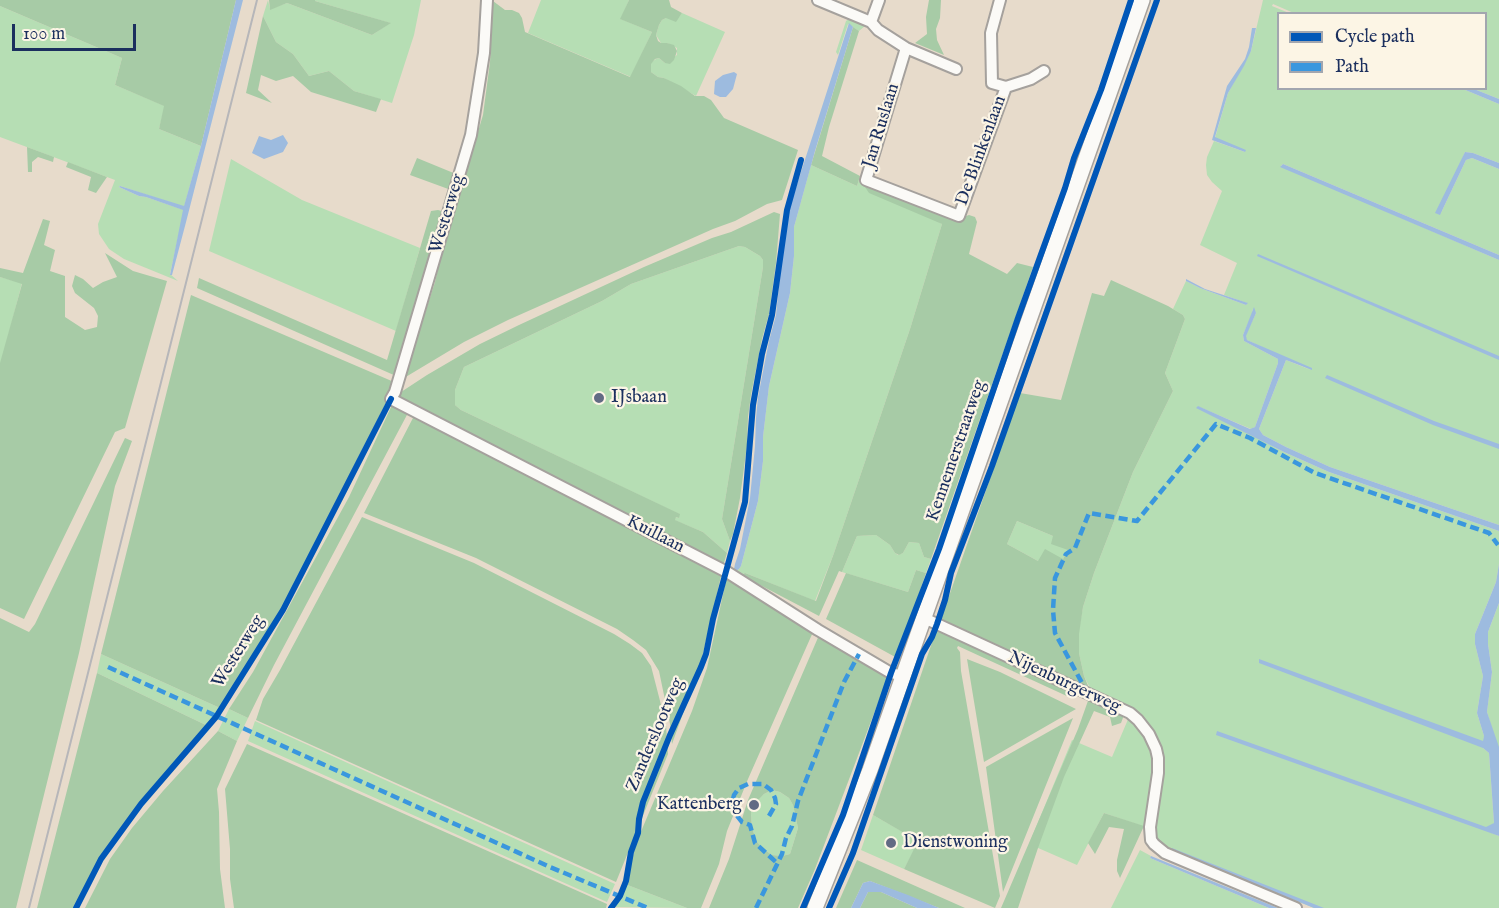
<!DOCTYPE html>
<style>
body{margin:0}
#map{position:relative;width:1499px;height:908px;overflow:hidden;background:#e7dbcb;font-family:"IM FELL English",serif}
canvas{display:block}
.legend{position:absolute;left:1277px;top:12px;width:210px;height:78px;box-sizing:border-box;background:#fcf5e5;border:2px solid #a2a6af;margin:0;padding:8px 10px;list-style:none;font-size:18px;color:#1b2f5e}
.legend li{display:flex;align-items:center;gap:12px;height:30px}
.legend b{width:30px;border:2px solid #a2a6af}
.scale{position:absolute;left:12px;top:24px;width:124px;height:27px;box-sizing:border-box;border:3px solid #1b2f5e;border-top:0;padding-left:8px;font-size:18px;line-height:21px;white-space:nowrap;color:#1b2f5e;-webkit-text-stroke:4px #fcf5e5;paint-order:stroke}
</style>
<div id="map">
<canvas width="1499" height="908"></canvas>
<ul class="legend">
<li><b style="height:8px;background:#0057b8"></b>Cycle path</li>
<li><b style="height:8px;background:#3a97de"></b>Path</li>
</ul>
<div class="scale">100 m</div>
</div>
<script>
const ctx = document.querySelector('canvas').getContext('2d');
ctx.lineJoin = 'round';
function paint(path, color) { ctx.fillStyle = color; ctx.fill(path, 'evenodd'); }
const toPath = rows => new Path2D(rows.map(r => 'M' + r).join(''));
function trace(path, color, width, dash) { ctx.strokeStyle = color; ctx.lineWidth = width; ctx.lineCap = dash ? 'butt' : 'round'; ctx.setLineDash(dash || []); ctx.stroke(path); }
function write(font, color, halo, rows, align = 'center') {
  ctx.font = font + ' "IM FELL English",serif'; ctx.lineWidth = 4.5; ctx.setLineDash([]); ctx.textBaseline = 'middle'; ctx.strokeStyle = halo; ctx.fillStyle = color; for (const [text, x, y, turn = 0] of rows) {
    ctx.save(); ctx.translate(x, y); ctx.rotate((+turn || 0) * Math.PI / 180); ctx.textAlign = isNaN(turn) ? turn : align; if (halo) ctx.strokeText(text, 0, 0); ctx.fillText(text, 0, 0); ctx.restore();
  }
}
const green = toPath([
 [268,0,270,9,287,3,372,35,390,23,315,1,315,0,421,0,414,35,392,103,354,91,329,71,309,76,293,54,276,42,263,16],
 [541,0,629,0,621,19,652,32,631,77,528,33],
 [1263,0,1499,0,1499,99,1474,89,1486,88,1486,14,1296,14,1273,4,1272,6,1289,13,1278,14,1278,88,1463,89,1499,104,1499,163,1473,153,1465,152,1440,215,1466,160,1472,158,1499,169,1499,255,1283,164,1281,166,1499,260,1499,525,1330,467,1286,447,1263,435,1259,429,1286,360,1311,370,1247,340,1245,336,1256,313,1253,309,1252,314,1243,335,1244,341,1278,359,1278,363,1255,427,1251,429,1197,406,1284,452,1329,472,1499,531,1499,564,1496,582,1475,634,1475,644,1483,676,1477,713,1484,736,1483,748,1489,753,1494,823,1492,833,1499,836,1499,908,1314,908,1161,845,1155,833,1164,774,1159,749,1119,705,1090,688,1084,676,1079,653,1078,634,1083,607,1094,573,1133,472,1173,391,1165,373,1185,319,1183,315,1173,309,1186,281,1200,288,1246,305,1247,303,1224,295,1237,263,1200,245,1222,191,1212,182,1207,175,1206,165,1207,157,1214,141,1245,152,1245,151,1215,138,1228,93,1251,51],
 [0,6,122,58,115,85,165,106,159,129,201,146,184,207,120,186,119,187,139,196,146,197,184,210,170,274,178,281,124,259,109,249,99,234,98,224,115,180,0,137],
 [682,13,725,32,696,96,664,78,658,77,651,72,650,68,650,63,656,59,659,58,665,63,677,55,677,48,667,43,661,43,656,35,659,25,662,20,666,18,679,17],
 [849,19,865,26,859,31,848,24,838,55,836,52,846,21],
 [231,159,302,200,420,248,396,331,209,251],
 [811,165,857,186,860,176,942,224,910,329,834,553,815,601,745,573,741,575,736,571,739,569,741,566,758,501,763,461,763,437,769,386,790,293,794,256,794,227],
 [739,246,745,247,760,256,763,260,763,267,722,519,730,541,727,553,703,532,674,520,676,517,679,518,679,514,461,410,455,405,455,390,464,367,602,301,631,284],
 [0,277,22,283,1,364,0,363],
 [1017,521,1053,536,1069,549,1063,559,1038,561,1007,544],
 [876,535,890,545,895,553,898,555,903,553,909,542,919,543,924,557,931,559,926,573,916,570,908,592,842,572,857,536],
 [1499,603,1499,752,1487,712,1492,672,1488,644,1488,632],
 [101,654,220,708,210,727,97,673],
 [229,709,248,718,237,741,218,731],
 [1129,717,1136,722,1155,752,1148,828,1104,813,1077,865,1029,844,1072,740,1112,757],
 [255,721,615,884,607,902,248,741],
 [772,790,780,792,789,798,793,805,798,828,790,854,782,856,772,855,765,850,757,842,752,828,751,814,752,805,764,794],
 [873,815,919,841,904,869,861,850],
 [1140,850,1151,856,1150,858,1269,908,1111,908],
 [625,884,687,908,613,907]
]);
const forest = toPath([
 [0,0,236,0,201,146,159,129,164,106,115,85,122,58,0,6],
 [269,0,315,0,315,1,391,23,372,35,287,3,270,10],
 [629,0,669,0,671,7,682,13,676,22,666,18,662,20,659,25,656,35,658,41,661,43,667,43,674,45,677,51,674,60,670,64,665,63,659,58,655,59,651,64,651,72,658,77,664,78,681,86,695,96,704,96,711,100,724,118,798,150,782,200,767,204,735,221,713,229,508,320,464,342,404,378,435,282,441,255,483,115,490,62,493,1,505,10,512,10,519,13,522,18,525,32,630,77,652,32,620,19],
 [929,0,941,0,940,18,936,29,937,40,944,55,915,43,927,34,926,17],
 [263,16,276,42,293,54,309,76,329,71,354,91,381,99,376,112,311,92,293,76,276,81,261,75,258,90,272,103,246,93],
 [853,27,859,31,829,127,822,156,860,176,857,186,811,165],
 [27,147,54,157,53,162,38,157,32,162,32,172,28,172],
 [417,158,456,174,451,190,410,175],
 [68,162,107,177,96,193,88,190,91,177,66,167],
 [866,183,960,218,969,215,975,217,977,222,969,254,1007,274,1017,263,1033,267,931,559,924,557,919,543,909,542,903,553,899,555,895,553,890,545,876,535,857,536,842,572,839,571,819,616,741,575,745,573,816,601,834,553,910,329,942,224,869,193,865,187],
 [438,210,445,212,396,376,197,288,199,278,387,360,431,211],
 [774,212,780,214,776,263,769,314,762,339,751,395,748,417,747,445,740,498,733,534,730,541,722,519,763,267,763,260,760,256,745,247,739,246,631,284,602,301,464,367,455,390,455,405,461,410,680,514,679,518,676,517,675,520,703,532,727,553,723,566,396,398,398,394,427,375,480,344,519,325,644,267,712,238,731,232],
 [43,219,50,221,44,245,55,250,50,271,65,276,65,317,85,330,97,327,98,316,94,308,75,293,72,286,75,275,83,279,93,288,103,282,117,277,105,253,133,271,167,281,125,428,115,432,24,619,0,608,0,363,22,284,0,277,0,268,23,273],
 [1111,280,1168,306,1183,315,1185,319,1165,373,1173,391,1133,472,1094,573,1083,607,1079,634,1079,653,1084,676,1089,688,941,619,1020,393,1061,400,1092,293,1104,296],
 [1017,521,1053,536,1051,544,1068,550,1063,559,1045,549,1038,561,1007,544],
 [191,295,394,382,392,391,282,608,220,708,101,654],
 [392,405,408,413,274,665,248,718,229,709,253,672,349,497],
 [414,416,722,572,700,666,672,744,670,724,659,671,646,650,633,640,617,629,476,558,364,513],
 [125,438,132,441,115,486,79,653,16,908,0,908,0,618,29,632,35,624],
 [362,517,474,563,614,634,630,644,642,653,651,666,659,697,666,725,668,754,616,882,256,720,263,699,280,670],
 [916,570,926,573,897,658,826,619,846,573,908,592],
 [727,576,817,623,748,779,727,831,719,864,701,908,687,908,625,884,637,841,692,711,707,668],
 [823,626,892,666,815,869,798,908,709,908,729,859,748,800],
 [772,790,780,792,789,798,793,805,798,828,790,854,782,856,772,855,765,850,757,842,752,828,751,814,752,806,764,794],
 [937,628,1068,687,1069,697,958,646,957,648,960,652,961,671,1000,896,995,908,904,869,918,841,873,815],
 [967,659,1000,672,1076,709,984,762],
 [97,673,210,727,137,810,115,838,91,880,79,908,37,908],
 [1089,698,1124,715,1121,723,1112,726,1110,717,1094,711,1064,777,1038,848,1018,908,1001,908,1078,729],
 [1073,718,1044,790,1003,892,986,767],
 [218,731,237,741,217,789,219,812,220,869,225,908,85,908,110,859,132,828,163,791],
 [247,744,607,904,606,908,234,908,230,879,230,849,225,789],
 [1104,813,1144,826,1120,878,1117,871,1117,860,1124,829,1109,827,1095,854,1088,843],
 [857,860,965,908,939,908,870,881,863,883,851,908,836,908],
 [868,892,881,892,917,908,860,908]
]);
const water = toPath([
 [236,0,243,0,185,226,172,275,170,275,183,210,146,197,139,196,119,187,120,186,184,206,201,146],
 [849,23,853,27,815,151,794,227,794,256,790,293,769,386,763,437,763,461,758,501,741,566,739,569,736,571,734,569,735,564,740,549,750,498,755,446,756,418,758,397,769,341,776,315,784,236,791,203],
 [1252,28,1256,28,1251,51,1244,66,1228,93,1215,137,1246,150,1245,152,1212,140,1227,86,1245,59,1249,47],
 [734,72,737,74,733,89,726,97,720,97,714,94,715,81,723,75],
 [1463,89,1474,89,1499,99,1499,104],
 [283,135,288,143,283,152,264,159,252,153,259,136,271,140],
 [1465,152,1473,153,1499,163,1499,169,1472,158,1466,160,1440,215,1435,213],
 [1283,164,1499,255,1499,260,1280,167],
 [1258,254,1499,356,1499,360,1257,256],
 [1186,279,1205,289,1248,303,1246,305,1200,288,1186,281],
 [1254,307,1256,313,1246,336,1247,340,1312,368,1312,370,1286,360,1259,429,1263,435,1286,447,1330,467,1499,525,1499,531,1329,472,1284,452,1196,408,1198,406,1250,429,1255,427,1278,363,1278,359,1244,341,1243,335],
 [1327,375,1434,421,1499,444,1499,449,1433,425,1325,378],
 [1499,564,1499,603,1488,632,1488,644,1492,672,1487,712,1499,747,1499,836,1216,735,1217,731,1486,827,1494,823,1489,753,1483,748,1259,663,1259,659,1483,741,1484,736,1477,713,1483,676,1475,644,1475,634,1496,582],
 [1172,848,1324,908,1314,908,1172,850],
 [1151,856,1278,908,1269,908,1150,858],
 [870,881,908,895,939,908,917,908,881,892,868,892,860,908,851,908,863,883]
]);
const minor = toPath([
 [487,0,484,53,471,135,395,392,391,399,727,572,818,630,891,673,903,676],
 [818,0,871,22,878,30,906,48,956,69],
 [1000,0,991,33,992,83,1006,87,1031,79,1044,71],
 [871,22,879,0],
 [906,48,866,180,959,216,1006,87],
 [924,618,1130,713,1138,720,1149,734,1156,749,1158,758,1158,773,1150,827,1151,840,1154,844,1165,853,1296,908]
]);
const primary = toPath([
 [815,908,870,770,1142,0]
]);
const rail = toPath([
 [29,908,257,0]
]);
const quiet = toPath([
 [108,667,550,867,648,908],
 [1088,694,1055,633,1053,610,1055,578,1066,554,1075,548,1089,513,1137,521,1216,424,1250,438,1315,473,1489,533,1498,545],
 [769,816,776,804,775,798,771,790,763,784,748,784,739,788,734,795,732,804,734,812,742,822,750,825,755,843,777,863],
 [756,908,782,854,786,838,792,826,798,801,844,682,859,654]
]);
const cycleway = toPath([
 [76,908,101,859,141,804,216,717,283,610,391,399],
 [611,908,620,896,626,881,631,852,638,833,639,819,643,802,670,735,701,667,706,654,713,619,745,502,753,405,762,354,772,315,787,210,801,160],
 [803,908,843,815,891,673,939,549,1018,318,1065,188,1074,158,1101,90,1131,0],
 [829,908,853,853,922,654,932,637,937,624,945,600,951,573,992,466,1157,0]
]);
const markers = [
 [599,398,6,"#626b84"],
 [754,805,6,"#626b84"],
 [891,843,6,"#626b84"]
];
const streetNames = [
 ["Jan Ruslaan",882,126,-73],
 ["De Blinkenlaan",982,151,-70],
 ["Westerweg",448,214,-73],
 ["Kennemerstraatweg",957,451,-71],
 ["Kuillaan",655,535,27],
 ["Westerweg",239,652,-58],
 ["Nijenburgerweg",1064,683,25],
 ["Zanderslootweg",656,735,-67]
];
const poiNames = [
 ["IJsbaan",611,398],
 ["Kattenberg",742,805,"right"],
 ["Dienstwoning",903,843]
];
paint(green, '#b6deb4');
paint(forest, '#a7cba6');
paint(water, '#9dbbdf');
trace(minor, '#a5a19d', 14);
trace(primary, '#a5a19d', 18);
trace(minor, '#fbfaf7', 10);
trace(primary, '#fbfaf7', 15);
trace(rail, '#b6b6b9', 2);
trace(quiet, '#3a97de', 4.5, [9, 4.5]);
trace(cycleway, '#0057b8', 6);
for (const [x, y, r, color] of markers) { const dot = new Path2D(); dot.arc(x, y, r, 0, 2 * Math.PI); ctx.fillStyle = color; ctx.fill(dot); trace(dot, '#fcf5e5', 2); }
write('18px', '#1b2f5e', '#fcf5e5', streetNames);
write('18px', '#1b2f5e', '#fcf5e5', poiNames, 'left');
</script>
